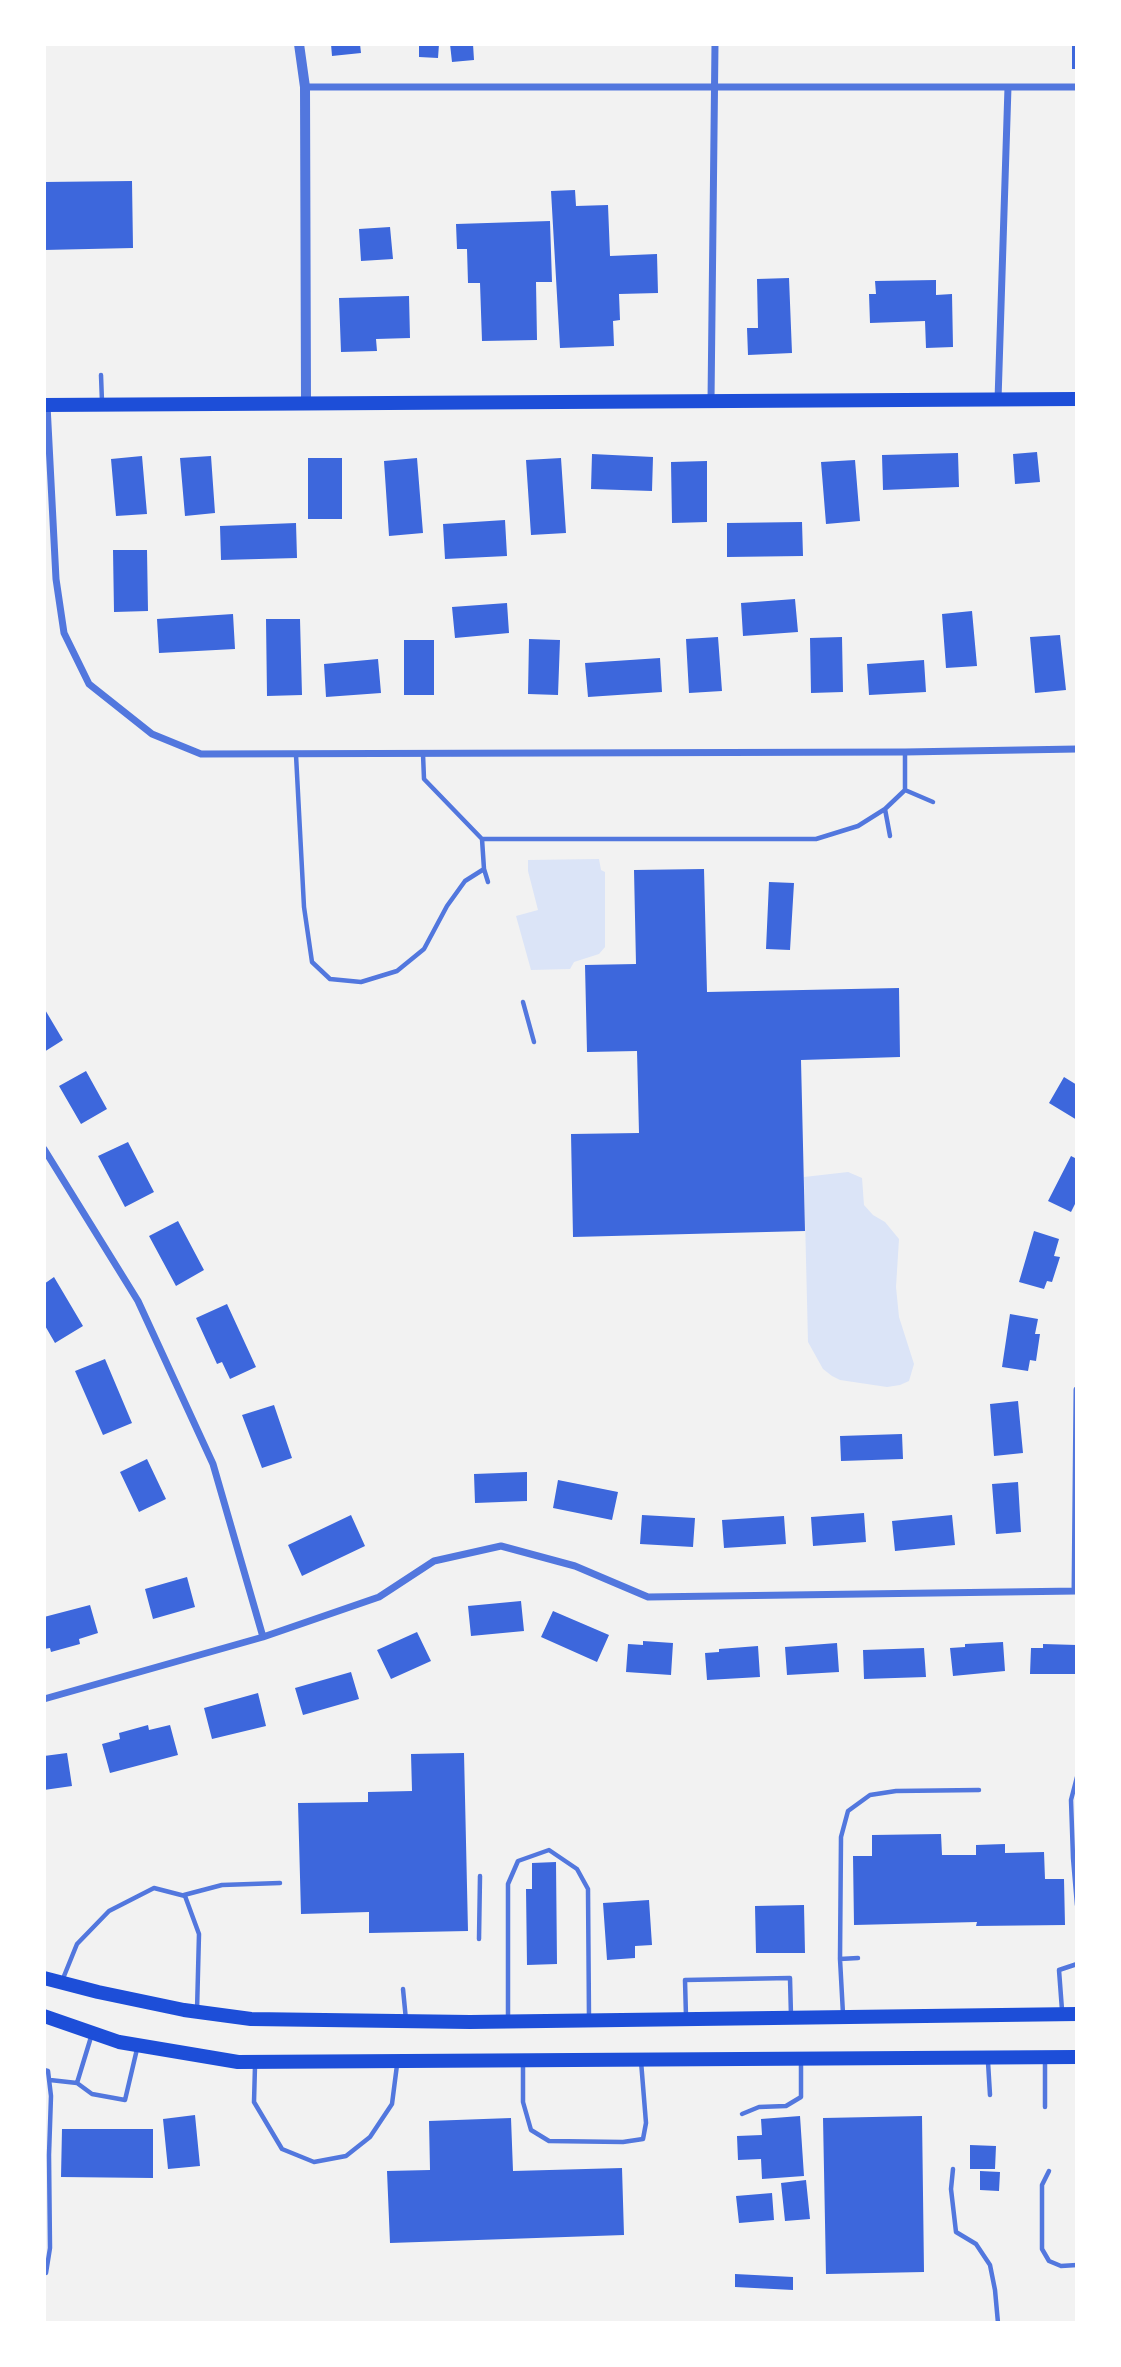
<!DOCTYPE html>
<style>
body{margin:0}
#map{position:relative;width:1121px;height:2367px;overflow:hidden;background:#f2f2f2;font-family:Helvetica,sans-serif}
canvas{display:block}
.frame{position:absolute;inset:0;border:46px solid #fff;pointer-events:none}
</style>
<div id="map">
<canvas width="1121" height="2367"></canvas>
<div class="frame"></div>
</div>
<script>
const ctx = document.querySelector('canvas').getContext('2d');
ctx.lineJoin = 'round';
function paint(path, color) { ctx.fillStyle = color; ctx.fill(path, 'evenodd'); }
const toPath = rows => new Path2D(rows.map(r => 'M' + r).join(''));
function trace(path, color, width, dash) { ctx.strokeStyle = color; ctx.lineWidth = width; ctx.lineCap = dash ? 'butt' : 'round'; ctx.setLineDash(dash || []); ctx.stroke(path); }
const green = toPath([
 [599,859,601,870,605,872,605,947,599,954,574,962,570,969,531,970,516,916,538,910,528,871,528,860],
 [848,1172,862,1178,864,1205,873,1215,885,1222,899,1239,896,1287,899,1317,914,1364,909,1381,900,1385,887,1387,840,1380,832,1376,823,1369,808,1342,804,1177]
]);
const building = toPath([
 [331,44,360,44,361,53,332,56],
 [419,44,439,44,438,58,419,57],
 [450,44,473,44,474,60,452,62],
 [1072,44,1077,44,1077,69,1072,69],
 [132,181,133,248,44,250,44,182],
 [575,190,576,206,608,205,610,256,657,254,658,293,619,294,620,320,613,321,614,346,560,348,551,191],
 [550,221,552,282,536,282,537,340,482,341,480,283,468,283,467,249,457,249,456,224],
 [390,227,393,259,361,261,359,229],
 [789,278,792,353,748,355,747,328,758,328,757,279],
 [936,280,936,295,952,294,953,347,926,348,925,321,870,323,869,294,876,294,875,281],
 [409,296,410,338,376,339,377,351,341,352,339,298],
 [1037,452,1040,482,1015,484,1013,454],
 [958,453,959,487,883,490,882,455],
 [592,454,653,457,652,491,591,489],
 [142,456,147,514,116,516,111,459],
 [211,456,215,513,185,516,180,458],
 [308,458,342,458,342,519,308,519],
 [417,458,423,533,389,536,384,461],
 [561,458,566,533,531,535,526,460],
 [855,460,860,521,826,524,821,462],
 [707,461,707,522,672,523,671,462],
 [505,520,507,556,445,559,443,524],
 [802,522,803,556,727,557,727,523],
 [296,523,297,558,221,560,220,526],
 [113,550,147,550,148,611,114,612],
 [795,599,798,632,743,636,741,603],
 [507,603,509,633,455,638,452,607],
 [972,611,977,666,946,668,942,614],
 [233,614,235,649,159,653,157,619],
 [266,619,300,619,302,695,267,696],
 [1060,635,1066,690,1035,693,1030,637],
 [718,637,722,691,689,693,686,639],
 [842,637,843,692,811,693,810,638],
 [529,639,560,640,558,695,528,694],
 [404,640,434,640,434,695,404,695],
 [660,658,662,692,588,697,585,663],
 [378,659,381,693,326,697,324,664],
 [924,660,926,692,869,695,867,664],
 [704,869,707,992,899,988,900,1057,801,1060,805,1231,573,1237,571,1134,639,1133,637,1051,587,1052,585,965,636,964,634,870],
 [769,882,794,883,790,950,766,949],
 [44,1008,63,1040,44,1052],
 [86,1071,107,1109,81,1124,59,1086],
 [1064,1077,1077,1085,1077,1120,1049,1103],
 [128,1142,154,1192,125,1207,98,1156],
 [1071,1156,1077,1159,1077,1205,1075,1204,1071,1212,1048,1201],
 [178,1221,204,1270,176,1286,149,1236],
 [1034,1231,1059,1239,1054,1256,1060,1257,1052,1282,1047,1281,1044,1289,1019,1282],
 [54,1277,83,1326,55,1343,44,1324,44,1284],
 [227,1304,256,1367,230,1379,222,1362,217,1364,196,1318],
 [1010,1314,1038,1319,1035,1334,1040,1334,1036,1361,1030,1360,1028,1371,1002,1367],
 [105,1359,132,1423,103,1435,75,1371],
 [1018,1401,1023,1453,994,1456,990,1404],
 [274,1405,292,1458,262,1468,242,1415],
 [902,1434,903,1459,841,1461,840,1436],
 [147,1459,166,1499,139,1512,120,1472],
 [527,1472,527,1501,475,1503,474,1474],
 [558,1480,618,1492,612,1520,553,1508],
 [1018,1482,1021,1532,996,1534,992,1484],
 [864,1513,866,1542,813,1546,811,1517],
 [351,1515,365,1546,302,1576,288,1545],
 [642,1515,695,1518,693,1547,640,1544],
 [952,1515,955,1545,895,1551,892,1521],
 [784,1516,786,1544,724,1548,722,1520],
 [187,1577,195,1607,153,1619,145,1589],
 [521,1601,524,1631,471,1636,468,1606],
 [90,1605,98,1633,79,1639,80,1644,51,1652,50,1648,44,1649,44,1617],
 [553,1611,609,1635,597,1662,541,1637],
 [417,1632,431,1661,391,1679,377,1650],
 [643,1641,673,1643,671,1675,626,1672,628,1644,643,1645],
 [1003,1642,1005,1671,953,1676,950,1648,965,1647,965,1644],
 [837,1643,839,1672,787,1675,785,1647],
 [1043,1644,1077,1645,1077,1674,1030,1674,1031,1648,1043,1648],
 [758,1646,760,1677,707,1680,705,1653,719,1652,719,1649],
 [924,1648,926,1677,864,1679,863,1650],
 [351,1672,359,1699,303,1715,295,1688],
 [258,1693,266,1726,212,1739,204,1708],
 [148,1725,149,1730,170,1725,178,1755,110,1773,102,1744,120,1739,119,1733],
 [67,1753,72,1786,44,1790,44,1756],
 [464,1753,468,1931,369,1933,369,1912,301,1914,298,1803,368,1802,368,1792,412,1791,411,1754],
 [941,1834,942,1855,976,1855,976,1845,1005,1844,1005,1853,1044,1852,1045,1879,1064,1879,1065,1925,976,1926,977,1922,854,1925,853,1856,872,1856,872,1835],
 [556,1862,557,1964,527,1965,526,1889,532,1889,532,1863],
 [649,1900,652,1945,635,1946,635,1958,607,1960,603,1903],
 [804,1905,805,1953,756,1953,755,1906],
 [195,2115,200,2166,168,2169,163,2119],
 [800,2116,804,2176,762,2179,761,2159,738,2160,737,2136,762,2135,761,2119],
 [922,2116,924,2272,826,2274,823,2118],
 [511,2118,513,2171,622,2168,624,2235,390,2243,387,2171,430,2170,429,2121],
 [62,2129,153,2129,153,2178,61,2177],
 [970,2145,996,2146,995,2169,970,2169],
 [980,2171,1000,2172,999,2191,980,2190],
 [806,2180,810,2219,785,2221,781,2183],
 [772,2193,774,2220,739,2223,736,2196],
 [735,2274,793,2277,793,2290,735,2287]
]);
const service = toPath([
 [101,375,102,402],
 [423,754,424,779,482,839,484,869,488,882],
 [296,755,304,907,312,962,330,979,361,982,397,971,424,949,447,906,465,881,484,869],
 [905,790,933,802],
 [885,809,890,836],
 [482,839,816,839,858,826,885,809,905,790,905,752],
 [523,1002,534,1042],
 [1077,1777,1071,1800,1073,1858,1077,1905],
 [184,1895,222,1885,280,1883],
 [479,1939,480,1876],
 [840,1959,841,1837,848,1811,870,1795,896,1791,979,1790],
 [62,1981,77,1944,109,1911,154,1888,185,1896,199,1934,197,2011],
 [403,1989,406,2020],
 [1062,2010,1059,1970,1077,1964],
 [843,2014,840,1959,858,1958],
 [686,2017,685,1980,790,1978,791,2016],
 [508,2019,508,1884,518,1861,549,1850,577,1869,588,1889,589,2019],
 [91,2037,77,2083,92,2094,125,2100,137,2049],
 [1045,2061,1045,2107],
 [988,2062,990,2095],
 [523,2064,523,2102,531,2130,549,2141,623,2142,643,2139,646,2123,641,2061],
 [255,2066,254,2102,282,2149,314,2162,346,2156,370,2137,392,2104,397,2065],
 [44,2070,48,2071,51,2096,49,2155,50,2248,46,2273,44,2273],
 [50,2080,77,2083],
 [742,2114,759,2107,786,2106,801,2097,801,2060],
 [953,2169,951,2189,956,2232,976,2244,990,2265,995,2290,998,2323],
 [1049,2171,1042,2185,1042,2249,1049,2261,1061,2266,1077,2265]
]);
const minor = toPath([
 [305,87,1077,87],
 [998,400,1008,87],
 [711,401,715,44],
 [47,405,56,579,64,633,89,684,152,734,201,754,905,752,1077,749],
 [44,1149,138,1301,213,1464,263,1637],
 [1075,1591,1077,1390],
 [44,1699,263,1637,379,1597,434,1561,501,1546,575,1566,648,1597,1077,1591]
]);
const tertiary = toPath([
 [299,44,305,87,306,403]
]);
const primary = toPath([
 [44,405,1077,399]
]);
const trunk = toPath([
 [44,1978,98,1992,184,2010,251,2019,470,2022,1077,2014],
 [44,2016,119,2042,238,2062,1077,2057]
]);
paint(green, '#dbe4f7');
paint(building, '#3d67dc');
trace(service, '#5277de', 4.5);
trace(minor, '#5277de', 7);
trace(tertiary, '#5277de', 10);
trace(primary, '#1d4ed8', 14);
trace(trunk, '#1d4ed8', 14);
</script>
